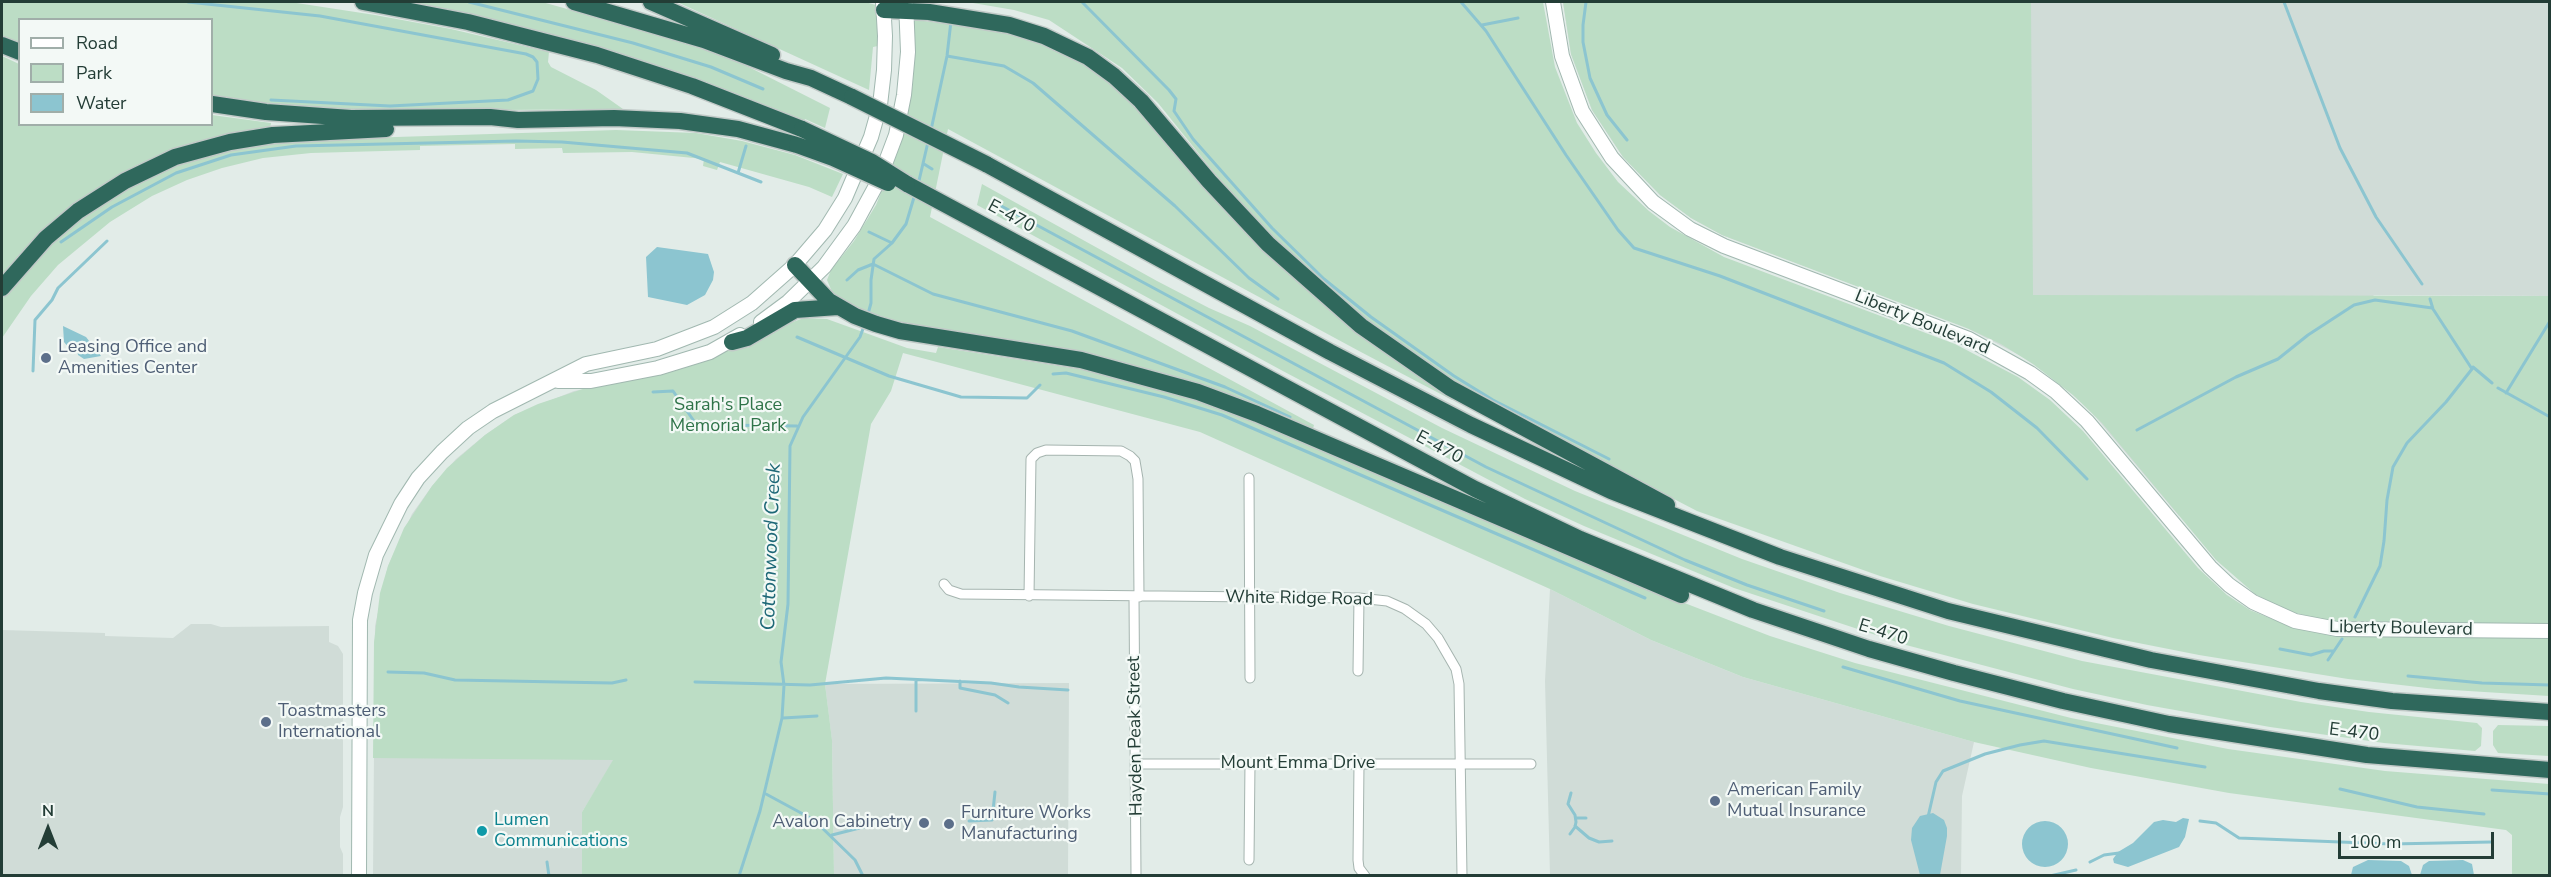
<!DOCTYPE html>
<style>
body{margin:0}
#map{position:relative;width:2551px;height:877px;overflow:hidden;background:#e2ece8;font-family:"Nunito Sans",sans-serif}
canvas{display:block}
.frame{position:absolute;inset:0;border:3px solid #233d36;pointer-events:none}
.legend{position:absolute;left:18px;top:18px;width:195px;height:108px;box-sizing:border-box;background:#f3f9f6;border:2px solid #a0aea9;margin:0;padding:8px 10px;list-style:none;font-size:18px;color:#233d36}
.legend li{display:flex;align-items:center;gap:12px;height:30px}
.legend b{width:30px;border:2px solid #a0aea9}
.north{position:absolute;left:18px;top:799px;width:60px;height:60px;-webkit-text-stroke:4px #f3f9f6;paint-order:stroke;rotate:0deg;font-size:16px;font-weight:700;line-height:24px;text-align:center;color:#233d36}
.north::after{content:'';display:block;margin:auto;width:21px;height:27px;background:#233d36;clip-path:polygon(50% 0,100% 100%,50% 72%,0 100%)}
.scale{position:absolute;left:2338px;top:832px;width:156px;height:27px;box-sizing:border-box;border:3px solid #233d36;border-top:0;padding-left:8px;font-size:18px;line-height:21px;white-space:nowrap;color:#233d36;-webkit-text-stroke:4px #f3f9f6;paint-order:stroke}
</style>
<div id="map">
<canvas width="2551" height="877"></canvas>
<div class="frame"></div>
<ul class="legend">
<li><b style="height:8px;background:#fff"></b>Road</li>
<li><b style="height:16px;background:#bcddc5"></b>Park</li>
<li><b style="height:16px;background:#8cc5d0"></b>Water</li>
</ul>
<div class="north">N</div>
<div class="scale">100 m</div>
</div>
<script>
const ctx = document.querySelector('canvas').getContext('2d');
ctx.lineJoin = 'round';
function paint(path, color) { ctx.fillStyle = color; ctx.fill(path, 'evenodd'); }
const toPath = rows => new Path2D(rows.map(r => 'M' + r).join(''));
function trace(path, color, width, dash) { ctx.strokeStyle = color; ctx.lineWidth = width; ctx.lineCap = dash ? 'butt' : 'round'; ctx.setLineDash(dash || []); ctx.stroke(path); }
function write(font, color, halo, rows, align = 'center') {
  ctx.font = font + ' "Nunito Sans",sans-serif'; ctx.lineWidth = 4.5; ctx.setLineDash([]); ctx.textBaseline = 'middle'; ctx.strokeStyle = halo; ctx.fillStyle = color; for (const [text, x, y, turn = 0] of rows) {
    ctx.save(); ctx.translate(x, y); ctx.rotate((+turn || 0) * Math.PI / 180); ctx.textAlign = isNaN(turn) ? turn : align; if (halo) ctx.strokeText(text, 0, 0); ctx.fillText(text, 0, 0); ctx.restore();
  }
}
const built = toPath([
 [1563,2,2549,2,2549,296,2374,295,2179,516,2088,408,2054,379,2023,357,1963,326,1722,235,1691,218,1660,195,1623,157,1592,110,1571,54],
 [673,371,614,760,582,812,582,875,373,876,375,626,388,566,412,514,432,486,456,459,485,435,514,415,574,391],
 [1550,589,1651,640,1743,677,1974,742,1962,796,1961,875,1550,875,1545,681],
 [191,624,211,624,221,627,329,626,329,642,338,646,343,654,343,807,340,817,340,847,343,854,343,875,2,875,2,630,105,633,105,636,173,638],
 [1069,683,1068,875,834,875,832,741,825,684]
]);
const green = toPath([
 [2,2,290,2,375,15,451,29,549,52,548,62,551,67,596,90,623,109,379,111,273,105,212,97,212,20,20,20,19,43,2,36],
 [402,2,542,2,675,39,727,56,830,108,825,128,805,119,803,123,645,62,549,34,455,11],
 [677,2,865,2,876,5,878,46,873,47,869,90],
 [967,2,1543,2,1555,67,1577,123,1596,153,1618,182,1649,211,1670,227,1724,257,1955,344,2018,377,2050,400,2083,431,2198,568,2227,595,2250,610,2294,628,2336,636,2549,638,2549,696,2436,689,2348,679,2199,655,2113,638,1973,604,1880,576,1697,511,1478,397,1396,345,1308,273,1241,206,1158,103,1122,68,1049,20,1014,10],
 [1563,2,2031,2,2033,295,2549,296,2549,624,2327,621,2288,611,2255,594,2216,560,2102,423,2073,395,2033,364,2001,344,1969,329,1722,235,1691,218,1660,195,1623,157,1592,110,1571,54],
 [917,20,999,31,1032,40,1089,66,1126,96,1191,172,1456,398,1452,400,1359,351,948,129,930,217,1314,425,1312,432,1087,354,1046,345,892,322,858,309,833,294,827,280,831,270,854,241,876,205,900,146,913,84,914,21],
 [2,56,19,64,20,124,212,124,212,115,271,123,270,129,162,157,2,278],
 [616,130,696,133,742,141,795,155,843,174,832,197,809,187,720,162,717,170,703,166,704,159,632,152,563,153,562,148,515,149,515,144,420,146,420,150,311,153,263,158,222,168,187,180,152,196,110,222,58,265,31,296,2,338,2,299,35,259,71,226,119,192,182,163,241,147,302,140],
 [982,184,1157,281,1209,308,1250,326,1442,428,1575,491,1742,559,1840,593,1949,626,2082,661,2301,702,2369,712,2477,723,2482,728,2481,746,2475,751,2384,743,2270,727,2147,705,2073,689,1906,645,1734,588,1584,526,1525,499,1281,370,977,205],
 [804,318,827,319,907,348,936,353,938,347,1091,371,1210,403,1563,551,1612,575,1770,636,1855,663,2071,718,2228,749,2385,771,2549,784,2549,875,2512,875,2512,835,2506,830,2229,793,2091,768,1974,742,1743,677,1651,640,1550,589,1200,432,903,353,891,391,871,424,825,684,832,740,834,875,582,875,582,812,613,760,373,758,374,642,380,593,388,566,404,528,432,486,447,468,485,435,514,415,538,404,583,389,655,376,684,368,744,343,747,348,787,324],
 [2498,725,2549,726,2549,756,2498,753,2493,745,2493,731]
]);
const water = toPath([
 [657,247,708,254,714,272,713,280,705,295,687,305,648,297,646,257],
 [63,326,86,337,101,356,84,359,78,355,77,348,69,348,64,342],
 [1933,813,1944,820,1947,828,1947,836,1940,875,1920,875,1911,840,1912,828,1920,816],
 [2183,818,2189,819,2185,837,2179,847,2128,867,2114,863,2113,859,2118,852,2133,843,2154,822,2163,820,2176,822],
 '2022 844a23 23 0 1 1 46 0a23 23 0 1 1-46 0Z',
 [2368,860,2401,861,2409,866,2412,875,2351,875,2353,867],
 [2463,860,2472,864,2474,875,2420,875,2423,865,2429,861]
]);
const stream = toPath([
 [188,2,320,16,526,54,533,57,537,62,538,79,533,91,508,100,390,106,271,100],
 [469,2,633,43,711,67,763,89],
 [1082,2,1169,90,1176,99,1174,111,1193,139,1272,228,1324,279,1371,317,1454,376,1493,400,1609,459],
 [1461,2,1486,31,1566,155,1618,230,1634,248,1720,276,1944,363,1991,392,2037,428,2087,479],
 [1586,2,1583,25,1583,42,1590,78,1607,115,1627,140],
 [2284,2,2340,148,2376,217,2422,284],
 [1482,25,1518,18],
 [947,56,1004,66,1033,83,1175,206,1249,278,1278,299],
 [931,130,947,56,951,21],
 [924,164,932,169],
 [738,173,746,146],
 [918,185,928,142],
 [992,201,1486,467,1685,560,1747,585,1824,611],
 [869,232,892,243],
 [61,242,112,207,176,173,231,155,296,146,516,141,562,142,687,153,761,182],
 [847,280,858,270,873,264,933,294,1072,331,1225,387,1290,417],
 [868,314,871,303,871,280,874,259,892,243,906,224,915,194],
 [797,337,889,376,961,397,1027,398,1040,385],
 [2473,367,2492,383],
 [33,371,35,320,52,300,58,288,107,241],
 [1053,374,1066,373,1164,397,1222,415,1645,598],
 [2498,388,2550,417],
 [653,392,673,391,696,424,712,425],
 [2506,393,2550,321],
 [718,425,797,426],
 [2137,430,2236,377,2278,359,2308,335,2354,305,2375,300,2432,308],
 [2355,617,2380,566,2384,541,2387,500,2393,467,2407,443,2446,402,2472,369,2433,309,2430,299],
 [2280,649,2311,655,2324,651,2334,651],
 [2328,660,2342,639],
 [1843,667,1960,701,2177,748],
 [388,672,424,673,455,680,612,683,626,680],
 [2408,676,2482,683,2550,685],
 [916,680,916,711],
 [960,681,960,688,995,695,1008,703],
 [695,682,810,685,886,678,991,683,1019,687,1068,690],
 [783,718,817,716],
 [2340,789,2417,807,2484,814],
 [2492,790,2550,794],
 [766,794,814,820,855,860,863,876],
 [1928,817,1936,782,1943,771,1985,754,2020,745,2044,741,2205,767],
 [1576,818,1586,818],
 [969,821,992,820,995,792],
 [2200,821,2216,823,2239,838,2391,844,2491,842],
 [1575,826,1589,838,1599,842,1612,841],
 [1570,834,1575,827,1576,822,1575,815,1568,804,1571,793],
 [832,835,891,820,906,820],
 [547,862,549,876],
 [2090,862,2104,855,2119,853],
 [739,876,760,811,782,718,784,685,781,662,788,604,790,446,803,417,860,337,864,326],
 [2050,876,2076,870]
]);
const street = toPath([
 [1249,478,1250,678],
 [944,584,949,590,961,594,1359,598,1387,601,1405,609,1426,624,1438,638,1456,669,1459,684,1462,876],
 [1029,596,1031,459,1037,453,1046,450,1121,451,1130,456,1135,461,1138,479,1139,597],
 [1134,597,1136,876],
 [1358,671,1359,598],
 [1137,764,1531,764],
 [1359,764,1358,860,1359,868,1365,876],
 [1249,860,1250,763]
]);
const secondary = toPath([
 [1553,2,1562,56,1582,111,1612,158,1653,202,1690,229,1724,246,1969,339,2030,373,2055,391,2087,421,2210,567,2229,585,2253,602,2295,621,2337,629,2550,631],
 [761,322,788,302,824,267,854,226,879,180,896,135,904,95,908,52,906,2],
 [558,381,591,381,658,368,710,352,740,335],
 [359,876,360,620,365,593,376,555,401,504,418,478,442,452,468,428,493,411,586,364,657,349,714,327,752,303,795,265,825,230,845,198,871,137,880,105,884,70,885,36,883,2]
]);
const highway = toPath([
 [363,2,468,22,597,55,692,86,802,129],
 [574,2,704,40,786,71,811,78,852,97],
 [651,2,772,55],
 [884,10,929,12,1009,25,1044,36,1088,57,1114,76,1141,101,1209,181,1268,244,1361,326,1450,388,1667,505],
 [2,45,20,52],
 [212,104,266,112,351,118,490,117,518,120,614,118,680,121,738,129,797,145],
 [986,164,1330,352,1471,425,1611,491,1780,557,1948,611,2151,660,2319,691,2392,701,2550,712],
 [907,184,1475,489,1580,539,1753,610,1869,649,1954,673,2063,701,2169,724,2367,755,2550,770],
 [795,265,829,301,855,316,876,324,900,331,1081,360,1198,392,1257,414,1681,595],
 [2,288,46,238,78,211,125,181,175,157,230,142,273,135,386,129],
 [732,342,747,338,795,310,838,307]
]);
const highwayBridge = toPath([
 [852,97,986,164],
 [802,129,872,162,907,184],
 [797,145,833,158,888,183]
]);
const markers = [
 [46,358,6,"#5c6f8a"],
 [266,722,6,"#5c6f8a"],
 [1715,801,6,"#5c6f8a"],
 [924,823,6,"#5c6f8a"],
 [949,824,6,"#5c6f8a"],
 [482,831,6,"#0f9aa8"]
];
const streetNames = [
 ["E-470",1011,217,28],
 ["Liberty Boulevard",1922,323,22],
 ["E-470",1439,448,28],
 ["White Ridge Road",1299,599,1],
 ["Liberty Boulevard",2401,629,1],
 ["E-470",1883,633,17],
 ["E-470",2354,733,7],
 ["Hayden Peak Street",1136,736,-91],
 ["Mount Emma Drive",1298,764]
];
const serviceNames = [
 ["Leasing Office and",58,348],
 ["Amenities Center",58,369],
 ["Toastmasters",278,712],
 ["International",278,733],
 ["American Family",1727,791],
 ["Mutual Insurance",1727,812],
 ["Furniture Works",961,814],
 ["Manufacturing",961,835],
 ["Avalon Cabinetry",912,823,"right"]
];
const parkNames = [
 ["Sarah's Place",728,406],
 ["Memorial Park",728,427]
];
const cultureNames = [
 ["Lumen",494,821],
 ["Communications",494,842]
];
const waterNames = [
 ["Cottonwood Creek",772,547,-88]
];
paint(built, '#d0dcd7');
paint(green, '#bcddc5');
paint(water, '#8cc5d0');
trace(stream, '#8cc5d0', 3);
trace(street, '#a5b4af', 11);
trace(secondary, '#a1b8b0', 16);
trace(highway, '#c1c9c7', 19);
trace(street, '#fff', 9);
trace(secondary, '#fff', 14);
trace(highway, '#2f685c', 16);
trace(highwayBridge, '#c1c9c7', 19, []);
trace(highwayBridge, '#2f685c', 16);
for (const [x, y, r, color] of markers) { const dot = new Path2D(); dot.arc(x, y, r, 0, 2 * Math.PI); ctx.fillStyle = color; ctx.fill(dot); trace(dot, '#f3f9f6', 2); }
write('18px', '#233d36', '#f3f9f6', streetNames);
write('18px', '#4e5e75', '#f3f9f6', serviceNames, 'left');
write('18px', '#2e7348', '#f3f9f6', parkNames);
write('18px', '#0d838f', '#f3f9f6', cultureNames, 'left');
write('italic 20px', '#1e6877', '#f3f9f6', waterNames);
</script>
